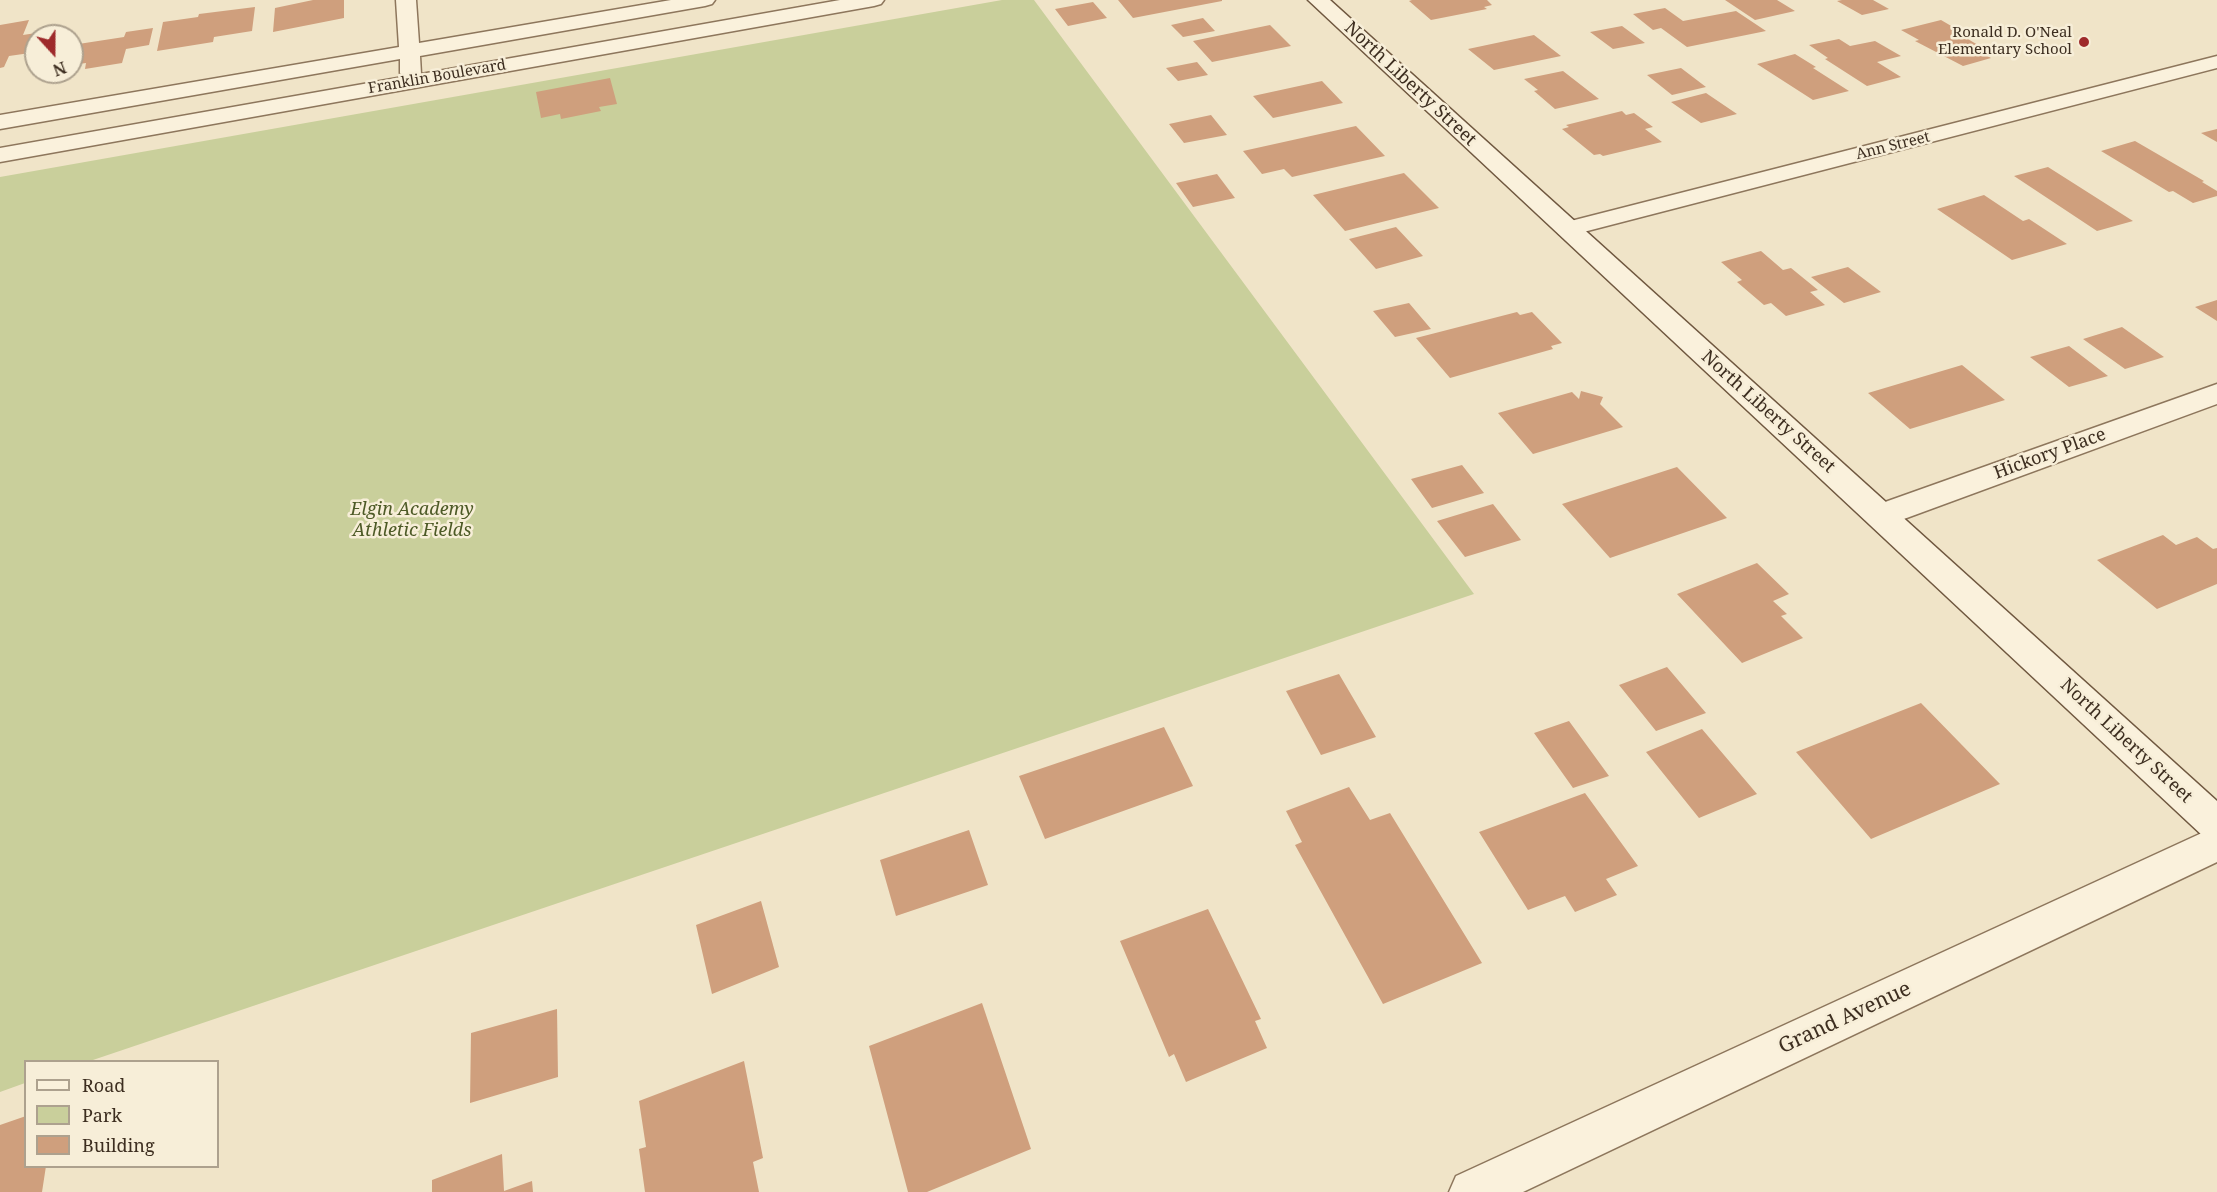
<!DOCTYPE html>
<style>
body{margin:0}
#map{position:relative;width:2217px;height:1192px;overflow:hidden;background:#f0e4c8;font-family:"Noto Serif",serif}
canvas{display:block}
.legend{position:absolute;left:24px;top:1060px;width:195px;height:108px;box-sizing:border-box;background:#f7eed8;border:2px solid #ada18e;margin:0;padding:8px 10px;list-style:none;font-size:18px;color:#3d2e20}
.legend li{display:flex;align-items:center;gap:12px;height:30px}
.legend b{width:30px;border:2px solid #ada18e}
.north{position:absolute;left:24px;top:24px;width:60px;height:60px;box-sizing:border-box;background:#f7eed8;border:2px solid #ada18e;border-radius:50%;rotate:159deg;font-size:16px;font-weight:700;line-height:24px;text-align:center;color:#3d2e20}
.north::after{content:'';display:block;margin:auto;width:21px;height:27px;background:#9e2a2b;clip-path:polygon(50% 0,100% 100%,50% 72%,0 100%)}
</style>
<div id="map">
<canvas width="2217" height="1192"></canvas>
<ul class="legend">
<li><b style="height:8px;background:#faf1dc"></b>Road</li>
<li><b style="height:16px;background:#c9cf9b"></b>Park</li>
<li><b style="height:16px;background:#cf9f7d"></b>Building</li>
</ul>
<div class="north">N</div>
</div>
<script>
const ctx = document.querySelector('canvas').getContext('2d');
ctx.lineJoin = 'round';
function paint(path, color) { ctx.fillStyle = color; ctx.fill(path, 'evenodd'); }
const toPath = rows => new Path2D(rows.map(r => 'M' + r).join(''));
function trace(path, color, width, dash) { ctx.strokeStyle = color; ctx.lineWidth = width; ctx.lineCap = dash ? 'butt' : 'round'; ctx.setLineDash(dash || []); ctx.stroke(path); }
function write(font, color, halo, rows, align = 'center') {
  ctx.font = font + ' "Noto Serif",serif'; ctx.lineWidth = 5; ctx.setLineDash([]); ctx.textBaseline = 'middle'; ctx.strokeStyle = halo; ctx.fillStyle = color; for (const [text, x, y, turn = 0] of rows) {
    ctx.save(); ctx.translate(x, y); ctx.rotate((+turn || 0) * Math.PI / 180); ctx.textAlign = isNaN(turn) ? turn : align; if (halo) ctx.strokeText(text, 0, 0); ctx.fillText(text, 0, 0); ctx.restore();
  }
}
const green = toPath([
 [1002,0,1034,0,1474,594,90,1061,26,1062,25,1083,0,1092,0,177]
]);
const building = toPath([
 [313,0,344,0,344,18,273,32,275,8],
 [1118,0,1222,0,1222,1,1133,18],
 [1412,0,1487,0,1492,5,1484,7,1487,9,1431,20,1409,1],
 [1725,0,1777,0,1795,11,1755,20],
 [1842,0,1873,0,1889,9,1862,15,1837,1],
 [1093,2,1107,18,1068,26,1055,9],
 [255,7,252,31,214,37,213,42,157,51,163,22,198,17,199,14],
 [1665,8,1683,21,1736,11,1766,31,1687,47,1661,28,1653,30,1633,14],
 [1203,18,1215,31,1183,37,1171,25],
 [29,20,23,35,36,33,30,53,9,56,4,67,0,68,0,25],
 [1941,20,1965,34,1961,35,1978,45,1971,47,1991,58,1963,66,1915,41,1919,40,1901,30],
 [1270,25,1291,46,1212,62,1193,41],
 [1622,26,1645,43,1613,49,1590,32],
 [153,28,149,45,126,49,122,63,85,69,86,63,72,65,72,45,124,37,126,32],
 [1534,35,1561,56,1494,70,1468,49],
 [1839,39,1850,46,1875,41,1901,56,1877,62,1901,77,1867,86,1825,59,1828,58,1809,45],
 [1795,54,1816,67,1813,68,1849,91,1813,100,1757,64],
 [1197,62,1208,75,1178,81,1166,68],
 [1681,68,1706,87,1672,95,1647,75],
 [1563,71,1599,99,1555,109,1534,91,1538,90,1524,79],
 [610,78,617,104,599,107,601,111,561,119,560,114,541,118,536,92],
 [1322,81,1343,103,1273,118,1253,96],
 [1706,93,1737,114,1701,123,1671,102],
 [1622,111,1626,115,1634,113,1653,127,1645,129,1662,142,1603,156,1600,154,1594,155,1562,129,1569,127,1566,125],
 [1211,115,1227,135,1184,143,1169,124],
 [1356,126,1385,156,1292,177,1284,169,1262,174,1243,151],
 [2217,129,2217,142,2201,133],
 [2135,141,2204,181,2202,182,2217,191,2217,196,2193,203,2173,191,2169,192,2101,151],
 [2048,167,2133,221,2097,231,2014,176],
 [1404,173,1439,208,1345,231,1313,195],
 [1217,174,1235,198,1193,207,1176,183],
 [1984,195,2023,221,2029,219,2067,244,2012,260,1937,209],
 [1396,227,1423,256,1376,269,1349,239],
 [1761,251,1783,270,1791,268,1818,290,1810,292,1825,305,1786,316,1771,303,1764,305,1737,282,1742,280,1721,262],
 [1848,267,1881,292,1844,303,1811,277],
 [2217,300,2217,321,2195,307],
 [1409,303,1431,329,1395,337,1373,311],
 [1517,312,1520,315,1532,312,1562,343,1551,346,1553,349,1450,378,1416,338],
 [2122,327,2164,357,2125,369,2083,339],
 [2069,346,2108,376,2069,387,2030,357],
 [1962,365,2005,400,1910,429,1868,393],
 [1581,391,1603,397,1600,404,1623,427,1533,454,1498,413,1572,392,1579,399],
 [1462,465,1484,493,1432,508,1411,479],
 [1677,467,1727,518,1610,558,1562,504],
 [1493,504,1521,540,1465,557,1437,521],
 [2163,535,2176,545,2197,537,2213,549,2217,548,2217,584,2157,609,2097,560],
 [1757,563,1789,594,1773,601,1787,614,1781,616,1803,638,1742,663,1677,594],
 [1667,667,1706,713,1656,731,1619,685],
 [1339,674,1376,737,1321,755,1286,691],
 [1921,703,2000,784,1871,839,1796,752],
 [1569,721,1609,776,1573,788,1534,733],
 [1164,727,1193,786,1045,839,1019,776],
 [1702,729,1757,794,1699,818,1646,752],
 [1349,787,1370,820,1390,813,1482,963,1383,1004,1295,845,1302,842,1286,811],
 [1585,793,1638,866,1606,879,1617,895,1575,912,1565,896,1528,910,1479,832],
 [969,830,988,885,896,916,880,860],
 [761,901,779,967,712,994,696,925],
 [1208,909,1261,1019,1255,1021,1267,1048,1186,1082,1174,1054,1169,1057,1120,941],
 [982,1003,1031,1149,927,1192,908,1192,869,1046],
 [557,1009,558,1077,470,1103,471,1033],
 [744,1061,763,1158,753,1162,759,1192,645,1192,639,1149,646,1147,639,1101],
 [26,1116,26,1166,46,1166,42,1192,0,1192,0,1125],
 [502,1154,504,1191,532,1181,533,1192,432,1192,432,1180]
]);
const street = toPath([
 [396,0,416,0,419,43,671,0,715,0,712,4,705,6,420,56,421,74,840,0,884,0,881,4,874,6,0,162,0,148,403,77,400,73,400,59,0,129,0,115,399,47,396,0],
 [2217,56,2217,68,1568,236,1559,234,1556,229,1559,224,2217,56],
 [2217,384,2217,404,1893,523,1882,526,1871,523,1866,515,1871,507,2217,384],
 [2217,826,2217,862,1523,1192,1449,1192,1456,1176,2217,826]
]);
const secondary = toPath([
 [1308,0,1330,0,2217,801,2217,842,2204,837,1308,0]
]);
const markers = [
 [2084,42,6,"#9e2a2b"]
];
const farPoinames = [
 ["Ronald D. O'Neal",2072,33],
 ["Elementary School",2072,50]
];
const farStreetnames = [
 ["Franklin Boulevard",437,77,-10],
 ["Ann Street",1893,146,-14]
];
const streetNames = [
 ["North Liberty Street",1410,84,43],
 ["North Liberty Street",1768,412,42],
 ["Hickory Place",2050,454,-20],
 ["North Liberty Street",2126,741,43]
];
const parkNames = [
 ["Elgin Academy",412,510],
 ["Athletic Fields",412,531]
];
const nearStreetnames = [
 ["Grand Avenue",1845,1018,-25]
];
paint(green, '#c9cf9b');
paint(building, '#cf9f7d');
trace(street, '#8d765c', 3);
trace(secondary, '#6f573f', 3);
paint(street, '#faf1dc');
paint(secondary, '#faf1dc');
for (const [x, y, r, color] of markers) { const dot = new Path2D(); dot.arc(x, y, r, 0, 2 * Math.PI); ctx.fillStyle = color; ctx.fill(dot); trace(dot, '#f7eed8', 2); }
write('15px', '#3d2e20', '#f7eed8', farPoinames, 'right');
write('15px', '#3d2e20', '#f7eed8', farStreetnames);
write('18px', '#3d2e20', '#f7eed8', streetNames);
write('italic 18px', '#4d5a26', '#f7eed8', parkNames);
write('21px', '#3d2e20', '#f7eed8', nearStreetnames);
</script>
